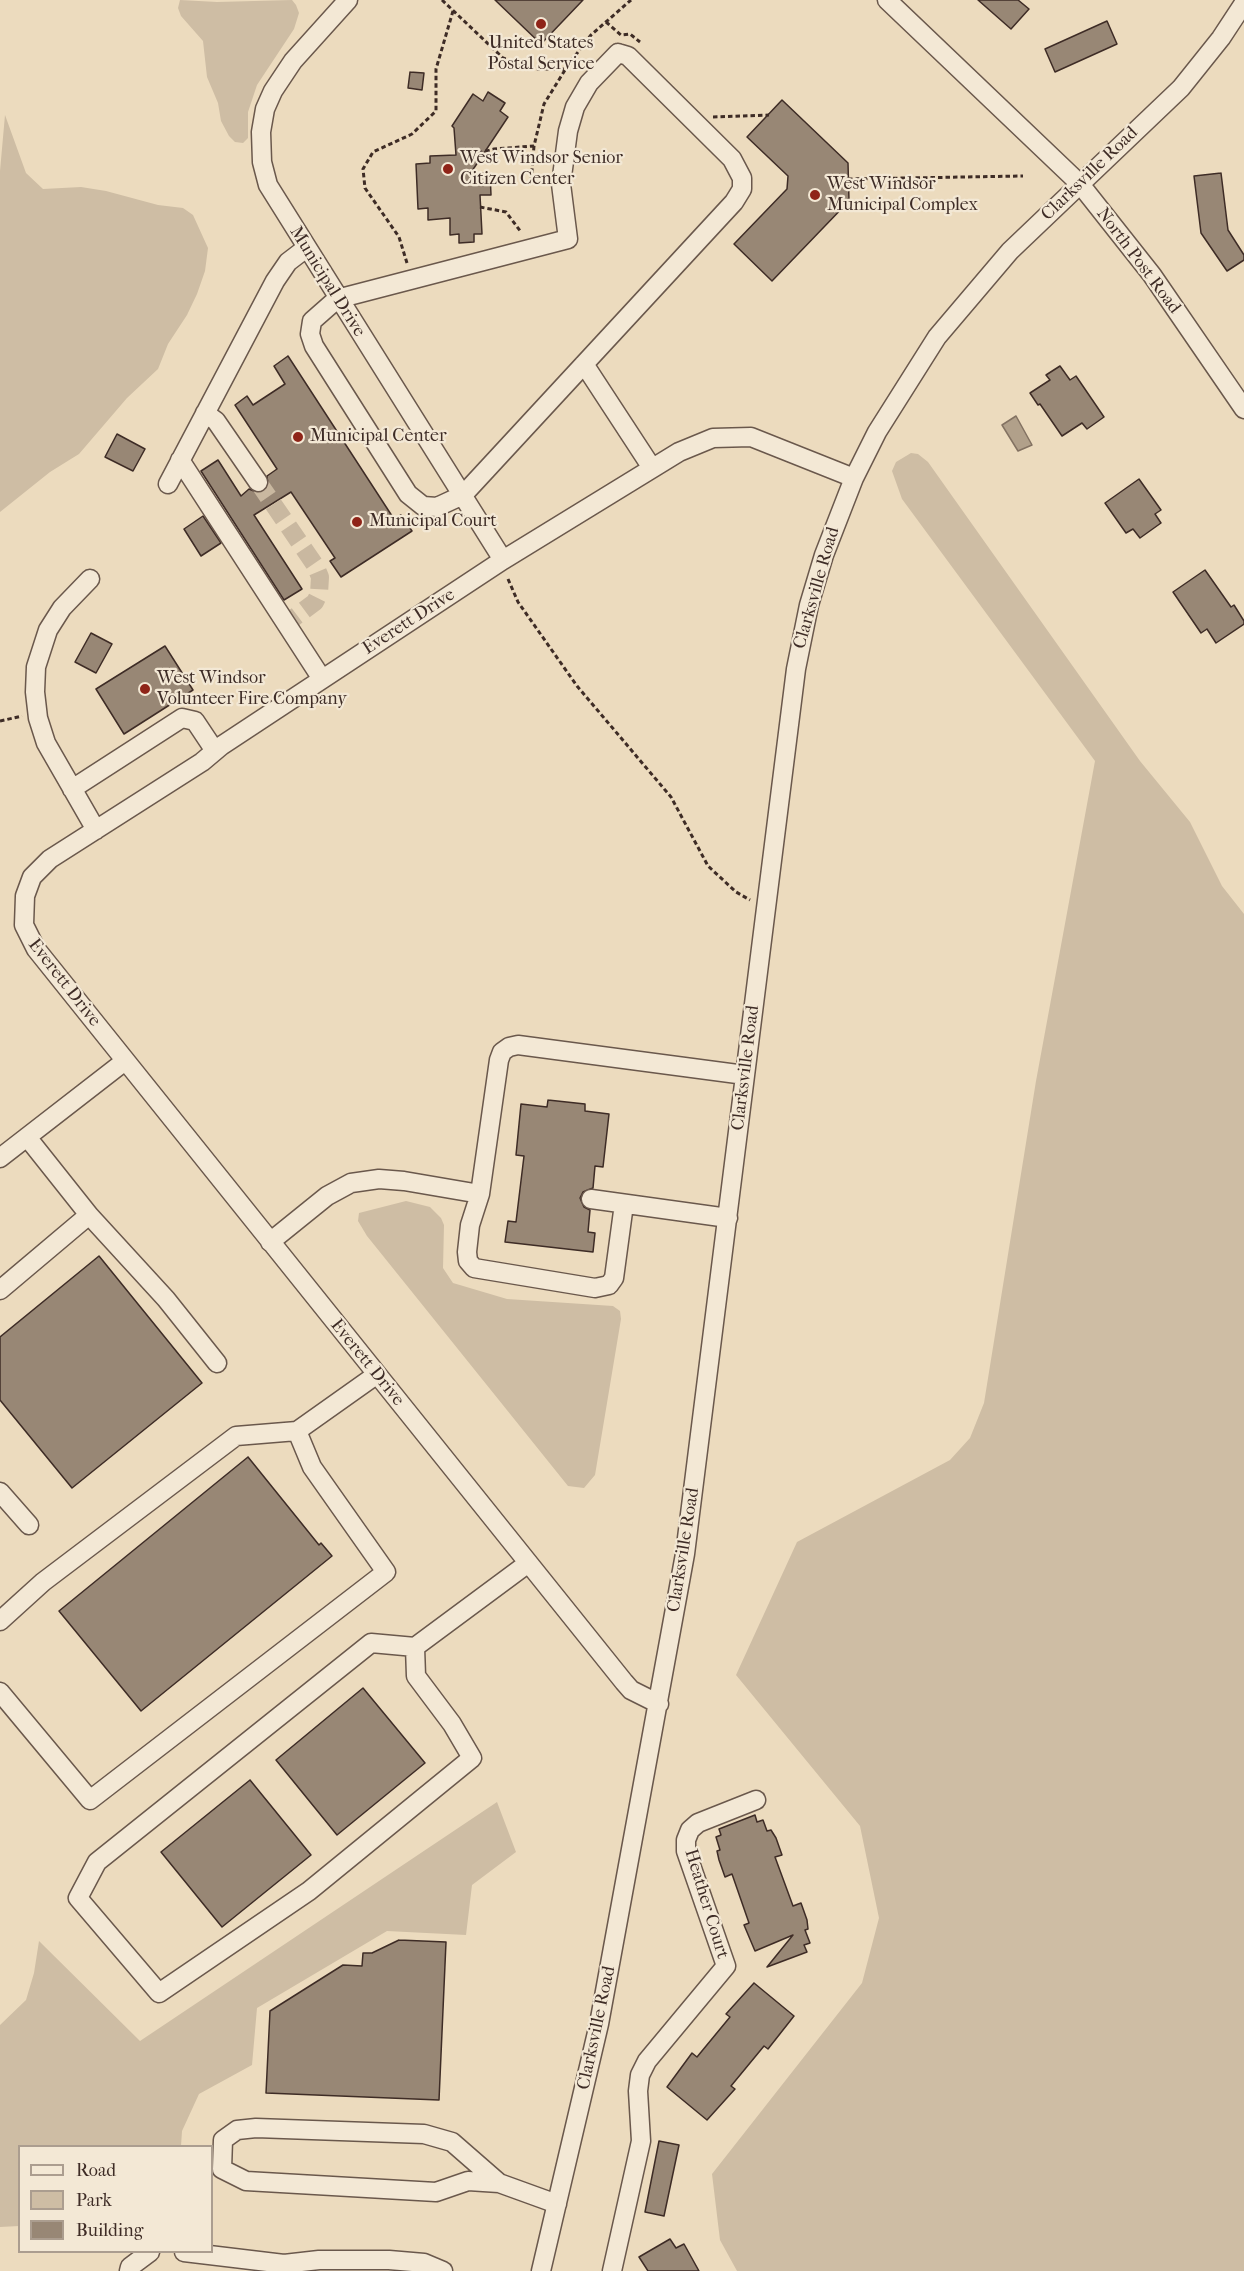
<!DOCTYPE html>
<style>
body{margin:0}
#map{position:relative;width:1244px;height:2271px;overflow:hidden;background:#ecdbbe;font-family:"IM FELL French Canon",serif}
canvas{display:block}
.legend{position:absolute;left:18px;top:2145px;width:195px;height:108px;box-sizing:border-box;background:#f3e8d5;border:2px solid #ab9d8f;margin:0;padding:8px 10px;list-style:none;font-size:18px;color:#3e2c26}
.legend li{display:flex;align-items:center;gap:12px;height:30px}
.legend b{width:30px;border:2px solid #ab9d8f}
</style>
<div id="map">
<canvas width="1244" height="2271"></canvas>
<ul class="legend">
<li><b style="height:8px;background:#f3e8d5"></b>Road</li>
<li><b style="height:16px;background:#cebda4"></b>Park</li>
<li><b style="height:16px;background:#988775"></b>Building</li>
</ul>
</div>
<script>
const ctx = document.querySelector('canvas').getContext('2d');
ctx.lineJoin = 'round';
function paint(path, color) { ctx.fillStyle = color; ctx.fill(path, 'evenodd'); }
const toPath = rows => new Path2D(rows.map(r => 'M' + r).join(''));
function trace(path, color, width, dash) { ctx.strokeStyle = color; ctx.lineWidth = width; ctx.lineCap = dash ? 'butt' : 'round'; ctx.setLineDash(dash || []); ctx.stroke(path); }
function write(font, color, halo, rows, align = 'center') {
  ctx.font = font + ' "IM FELL French Canon",serif'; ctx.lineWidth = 4.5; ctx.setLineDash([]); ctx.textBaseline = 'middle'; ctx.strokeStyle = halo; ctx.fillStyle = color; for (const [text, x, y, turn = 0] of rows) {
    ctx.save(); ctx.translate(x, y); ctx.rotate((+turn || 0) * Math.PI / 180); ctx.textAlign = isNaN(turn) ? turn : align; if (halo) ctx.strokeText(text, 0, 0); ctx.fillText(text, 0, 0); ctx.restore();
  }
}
const green = toPath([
 [180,0,217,2,292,0,296,5,299,13,294,29,257,85,248,112,248,138,243,143,235,142,229,136,221,121,218,103,207,77,203,41,181,16,178,8],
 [5,115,26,173,43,189,81,187,106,191,158,205,183,208,193,215,208,248,205,271,197,294,187,315,168,344,158,369,127,398,79,454,50,472,0,512,0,171],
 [911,453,918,454,928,462,1140,761,1190,822,1222,886,1244,914,1244,2271,737,2271,720,2240,712,2174,862,1983,879,1918,860,1826,736,1675,797,1542,950,1460,970,1438,984,1403,1036,1081,1095,761,902,499,892,471,896,462],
 [406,1201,430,1207,441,1218,444,1225,443,1268,453,1283,507,1299,613,1306,620,1311,621,1319,595,1475,584,1488,568,1486,367,1236,358,1221,359,1213],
 [497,1802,516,1852,472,1885,466,1935,387,1931,257,2008,252,2065,199,2094,182,2131,181,2146,20,2146,19,2226,0,2227,0,2025,26,2000,34,1973,39,1941,140,2041]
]);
const water = toPath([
 [1016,416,1032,445,1018,451,1002,425,1016,416]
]);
const building = toPath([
 [495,0,583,0,541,44,495,0],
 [978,0,1018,0,1029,9,1011,29,978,0],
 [1107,21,1117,44,1055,72,1045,49,1107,21],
 [410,72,424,73,422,90,408,88,410,72],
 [488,92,505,103,500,111,508,117,470,174,490,173,491,195,480,195,482,234,474,234,474,242,459,243,459,234,450,235,450,218,428,220,428,208,418,209,416,164,430,163,430,156,456,155,454,128,452,126,473,94,483,101,488,92],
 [782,100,848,163,849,201,772,281,734,244,787,189,788,176,747,137,782,100],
 [1221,173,1228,230,1244,255,1244,260,1227,271,1201,233,1194,176,1221,173],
 [288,356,394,519,401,515,412,531,341,577,330,561,335,558,291,492,254,515,302,589,284,600,201,471,218,460,241,496,249,489,259,493,268,487,267,476,277,469,235,405,247,396,253,405,285,384,274,366,288,356],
 [1060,366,1070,380,1076,376,1104,417,1087,429,1082,423,1062,436,1040,404,1038,405,1030,393,1050,380,1046,375,1060,366],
 [117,434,145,449,133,471,105,457,117,434],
 [1139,479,1161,510,1155,514,1161,523,1140,538,1133,529,1126,533,1105,503,1139,479],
 [203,516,221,543,201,556,184,529,203,516],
 [1205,570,1231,607,1234,605,1244,621,1244,624,1216,643,1207,629,1201,633,1173,592,1205,570],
 [91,633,112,644,96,673,75,662,91,633],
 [165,646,193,690,124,734,96,689,165,646],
 [548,1100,585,1104,585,1111,609,1114,603,1167,595,1166,593,1188,583,1192,580,1198,584,1207,590,1210,588,1232,595,1233,593,1252,505,1242,508,1221,516,1222,524,1156,516,1155,521,1104,547,1107,548,1100],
 [99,1256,202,1383,72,1488,0,1400,0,1337,99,1256],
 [248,1457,319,1545,321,1543,332,1556,141,1711,59,1611,248,1457],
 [363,1688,425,1763,337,1835,276,1760,363,1688],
 [250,1780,311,1855,222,1927,161,1852,250,1780],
 [755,1815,757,1822,763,1820,767,1831,771,1830,776,1838,782,1855,775,1857,793,1906,801,1903,807,1920,808,1929,805,1930,810,1943,804,1945,807,1952,767,1967,793,1935,755,1951,744,1925,749,1923,732,1874,725,1877,719,1860,717,1851,720,1850,716,1837,721,1835,719,1829,755,1815],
 [399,1940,446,1942,439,2100,266,2093,270,2011,343,1965,362,1966,363,1953,372,1953,399,1940],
 [754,1983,794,2016,768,2049,764,2046,731,2086,735,2089,707,2120,667,2087,692,2053,697,2057,730,2017,726,2014,754,1983],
 [659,2141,679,2145,664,2216,645,2212,659,2141],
 [670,2239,676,2248,684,2244,699,2271,648,2271,639,2257,670,2239]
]);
const minorTunnel = toPath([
 [258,482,315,565,320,577,319,594,315,602,287,623]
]);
const path = toPath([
 [442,0,503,58,532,69,565,69,591,35,631,0],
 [606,22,621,35,630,34,640,42],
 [713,117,769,115],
 [534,146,531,182,541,179,545,182],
 [478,153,494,149,534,146,544,104,565,70],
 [848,179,1023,176],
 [480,207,506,212,521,232],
 [407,263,399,237,365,188,363,169,373,152,412,134,436,111,436,69,453,11],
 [508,579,518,602,577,686,671,797,708,866,736,892,750,900],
 [0,721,22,716]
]);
const minor = toPath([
 [348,0,293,61,273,91,265,109,261,132,262,162,268,185,503,560],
 [887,0,1080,184,1152,275,1244,409],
 [618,53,628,56,732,159,742,178,742,189,734,202,463,495,437,507,423,506,408,494,314,346,310,334,312,321,337,299,568,239,561,184,568,131,575,107,589,83,618,53],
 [584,364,652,468],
 [205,413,216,421,258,482],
 [180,460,322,679],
 [168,484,275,281,288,262,305,249],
 [90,579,62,608,48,630,36,667,35,692,38,718,46,743,96,830],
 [72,789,182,718,195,721,215,751],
 [0,1158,125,1061],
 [480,1194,470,1225,467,1252,468,1261,474,1268,595,1288,609,1285,614,1278,624,1204],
 [591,1199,728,1218],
 [89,1215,166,1299,217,1363],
 [270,1242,327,1196,351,1183,379,1179,404,1181,480,1194,499,1060,502,1052,509,1047,518,1045,745,1075],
 [0,1290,89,1215,27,1137],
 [0,1492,29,1525],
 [0,1621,43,1582,236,1436,297,1431,376,1375],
 [415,1647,416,1676,452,1724,472,1758,309,1891,159,1993,78,1898,97,1862,371,1643,415,1647,527,1564],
 [0,1692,90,1800,386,1572,312,1467,297,1431],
 [659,1704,631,1690,624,1682,36,949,24,925,25,896,32,877,50,859,202,762,221,746,503,560,679,452,713,438,751,437,854,478],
 [499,2183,452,2142,424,2134,256,2128,237,2130,223,2140,222,2169,246,2181,436,2192,468,2181,499,2183,557,2204],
 [184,2252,284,2264,319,2260,389,2260,424,2263,443,2271],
 [129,2271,130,2267,150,2252],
 [541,2271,599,2024,685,1554,796,669,809,605,824,555,854,478,877,432,937,337,1010,251,1181,88,1221,38,1244,3],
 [612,2271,641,2141,638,2091,640,2075,647,2061,726,1966,686,1851,686,1840,690,1830,698,1823,756,1800]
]);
const markers = [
 [541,24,6,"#8f2418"],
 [448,169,6,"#8f2418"],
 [815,195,6,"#8f2418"],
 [298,437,6,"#8f2418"],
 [357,522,6,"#8f2418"],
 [145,689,6,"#8f2418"]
];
const poiNames = [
 ["United States",541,44,"center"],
 ["Postal Service",541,65,"center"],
 ["West Windsor Senior",460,159],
 ["Citizen Center",460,180],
 ["West Windsor",827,185],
 ["Municipal Complex",827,206],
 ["Municipal Center",310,437],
 ["Municipal Court",369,522],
 ["West Windsor",157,679],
 ["Volunteer Fire Company",157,700]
];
const streetNames = [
 ["Clarksville Road",1090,174,-44],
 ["North Post Road",1138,261,53],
 ["Municipal Drive",327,282,58],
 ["Clarksville Road",817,588,-74],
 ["Everett Drive",409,622,-33],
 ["Everett Drive",64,983,52],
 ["Clarksville Road",746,1068,-83],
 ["Everett Drive",367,1363,51],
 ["Clarksville Road",684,1550,-81],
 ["Heather Court",706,1904,73],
 ["Clarksville Road",597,2028,-78]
];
paint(green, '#cebda4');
paint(water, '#b1a08a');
trace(water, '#837262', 1.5);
paint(building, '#988775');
trace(building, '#3e2c26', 1.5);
trace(minorTunnel, '#c9b8a0', 18, [18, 9]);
trace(minor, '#6a584c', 21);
trace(path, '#3e2c26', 3, [4.5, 3]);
trace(minor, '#f3e8d5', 18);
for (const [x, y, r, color] of markers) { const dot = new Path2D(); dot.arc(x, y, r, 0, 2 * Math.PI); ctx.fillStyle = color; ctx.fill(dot); trace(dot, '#f3e8d5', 2); }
write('18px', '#3e2c26', '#f3e8d5', poiNames, 'left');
write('18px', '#3e2c26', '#f3e8d5', streetNames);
</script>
